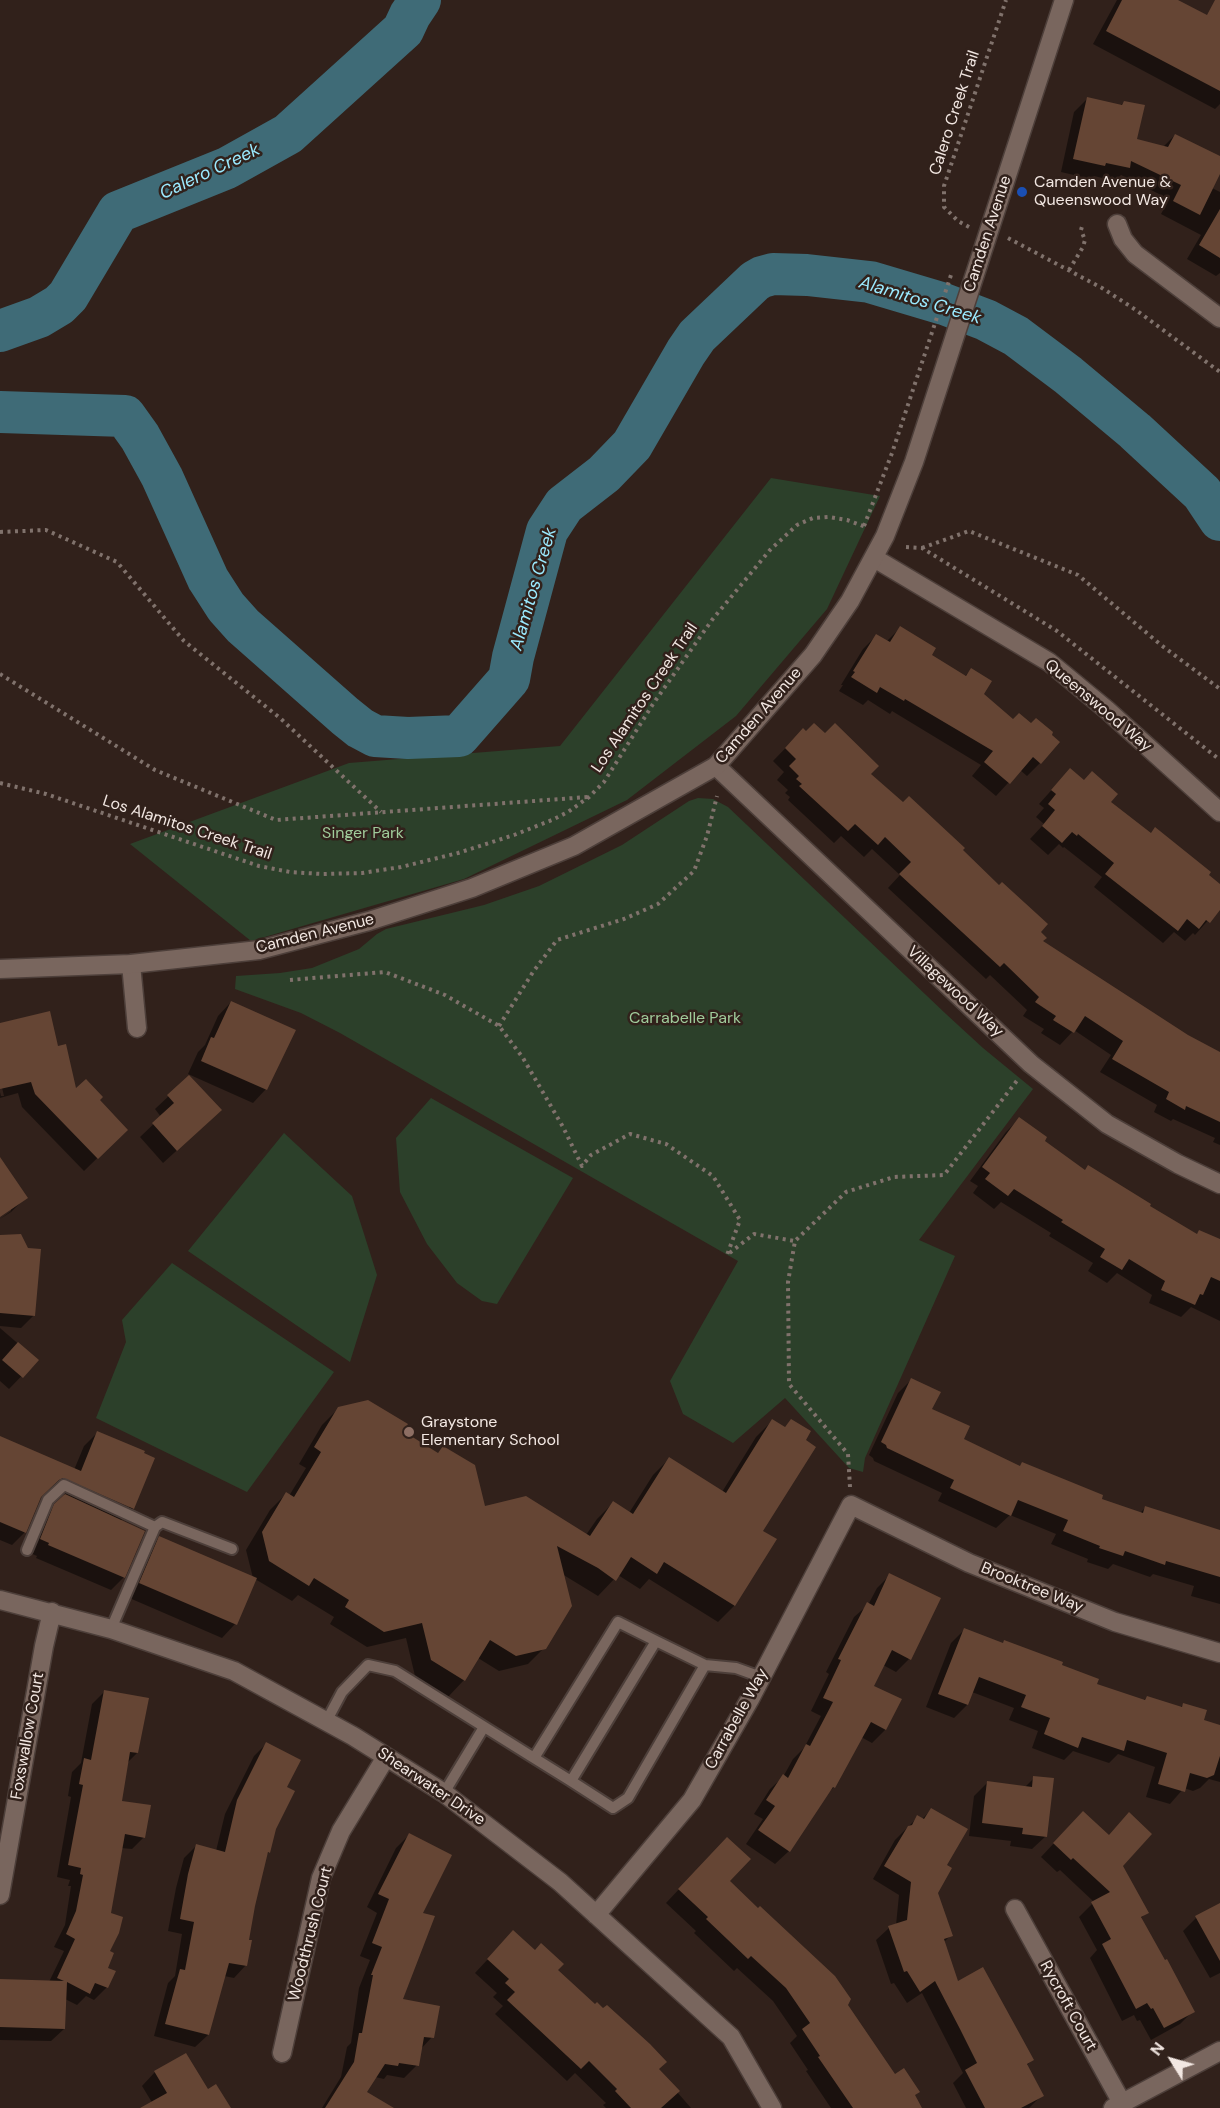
<!DOCTYPE html>
<style>
body{margin:0}
#map{position:relative;width:1220px;height:2108px;overflow:hidden;background:#31211b;font-family:"DM Sans",sans-serif}
canvas{display:block}
.north{position:absolute;left:1142px;top:2030px;width:60px;height:60px;-webkit-text-stroke:4px #31211b;paint-order:stroke;rotate:307deg;font-size:16px;font-weight:700;line-height:24px;text-align:center;color:#f2e7e2}
.north::after{content:'';display:block;margin:auto;width:21px;height:27px;background:#f2e7e2;clip-path:polygon(50% 0,100% 100%,50% 72%,0 100%)}
</style>
<div id="map">
<canvas width="1220" height="2108"></canvas>
<div class="north">N</div>
</div>
<script>
const ctx = document.querySelector('canvas').getContext('2d');
ctx.lineJoin = 'round';
function paint(path, color) { ctx.fillStyle = color; ctx.fill(path, 'evenodd'); }
const toPath = rows => new Path2D(rows.map(r => 'M' + r).join(''));
function trace(path, color, width, dash) { ctx.strokeStyle = color; ctx.lineWidth = width; ctx.lineCap = dash ? 'butt' : 'round'; ctx.setLineDash(dash || []); ctx.stroke(path); }
function write(font, color, halo, rows, align = 'center') {
  ctx.font = font + ' "DM Sans",sans-serif'; ctx.lineWidth = 5; ctx.setLineDash([]); ctx.textBaseline = 'middle'; ctx.strokeStyle = halo; ctx.fillStyle = color; for (const [text, x, y, turn = 0] of rows) {
    ctx.save(); ctx.translate(x, y); ctx.rotate((+turn || 0) * Math.PI / 180); ctx.textAlign = isNaN(turn) ? turn : align; if (halo) ctx.strokeText(text, 0, 0); ctx.fillText(text, 0, 0); ctx.restore();
  }
}
const green = toPath([
 [771,478,880,496,827,609,736,716,627,800,464,879,251,941,130,844,349,763,560,746],
 [698,798,713,799,728,807,946,1014,983,1048,1033,1089,919,1240,955,1256,865,1458,863,1472,849,1468,785,1398,733,1443,683,1414,670,1381,738,1261,340,1033,301,1013,235,989,236,976,280,973,312,968,359,949,377,934,386,929,484,905,539,886,622,845,689,801],
 [431,1098,573,1178,497,1304,482,1301,457,1283,427,1244,400,1192,396,1138],
 [284,1133,352,1196,377,1275,350,1362,188,1251],
 [172,1263,334,1372,247,1492,96,1418,126,1342,122,1320]
]);
const shadow = toPath([
 [1117,0,1175,0,1207,17,1220,21,1220,104,1215,109,1093,44],
 [1087,99,1120,106,1124,102,1135,140,1163,147,1175,135,1212,188,1220,192,1220,273,1216,276,1187,259,1201,235,1161,214,1169,199,1121,175,1115,181,1094,176,1091,179,1061,172,1074,112],
 [900,628,930,656,964,677,971,670,982,694,1040,763,1027,776,1020,770,996,796,972,776,981,765,892,711,890,714,868,700,863,705,839,691,843,685,841,685,863,649,876,636,886,642],
 [803,730,869,774,903,804,961,850,1039,932,1041,942,1220,1063,1220,1145,1213,1142,1215,1138,1173,1119,1171,1121,1154,1112,1157,1105,1100,1072,1111,1055,1074,1030,1060,1045,1041,1033,1044,1029,1023,1016,1027,1010,990,975,986,979,888,888,900,875,872,849,864,857,841,836,834,843,788,800,790,797,785,793,788,790,777,780,784,772,773,761],
 [1057,784,1109,802,1207,876,1220,896,1220,907,1195,935,1193,933,1185,941,1174,932,1163,943,1094,887,1102,877,1064,847,1063,848,1059,844,1048,855,1030,839,1044,824,1036,817,1044,808,1039,804],
 [231,1002,266,1089,253,1103,188,1074,198,1052,205,1045,218,1016],
 [0,1024,57,1048,75,1091,98,1100,126,1130,84,1171,22,1107,18,1093,0,1098,0,1092,1,1096,4,1096,0,1079],
 [189,1077,207,1123,163,1163,140,1137,161,1117,155,1109],
 [1019,1119,1043,1141,1084,1171,1196,1235,1200,1231,1220,1241,1220,1321,1191,1307,1181,1317,1149,1303,1152,1295,1117,1273,1107,1283,1088,1271,1093,1263,1049,1236,1051,1233,1001,1202,994,1209,973,1193,978,1186,970,1181,1006,1132],
 [0,1161,24,1199,11,1212,0,1219,11,1211,11,1207,0,1215],
 [0,1237,34,1315,21,1328,0,1326],
 [0,1328,37,1360,9,1389,0,1381],
 [911,1380,930,1409,962,1440,1019,1467,1100,1500,1140,1513,1145,1508,1220,1531,1220,1604,1191,1596,1194,1586,1153,1574,1150,1577,1113,1564,1108,1569,1087,1562,1088,1559,1051,1544,1056,1534,1010,1515,996,1528,938,1501,942,1493,874,1461,873,1458,869,1455,898,1393],
 [339,1408,401,1432,437,1454,443,1448,484,1508,586,1535,597,1519,613,1503,629,1513,653,1475,669,1459,722,1492,756,1437,772,1421,784,1428,791,1420,761,1531,734,1606,718,1622,649,1579,640,1589,618,1575,598,1596,562,1574,544,1648,528,1664,499,1671,478,1658,464,1680,448,1697,415,1676,406,1638,367,1647,330,1624,334,1617,298,1595,292,1601,255,1579,235,1624,222,1638,127,1597,146,1551,159,1538,253,1578,246,1550,270,1510,286,1494,289,1496,306,1468,299,1464,322,1425],
 [97,1433,133,1508,120,1521,124,1577,111,1590,36,1558,37,1556,28,1552,42,1519,66,1496,54,1490,48,1490,39,1498,25,1532,12,1545,0,1540,0,1443,74,1470,84,1446],
 [64,1478,129,1505,129,1508],
 [890,1575,909,1659,896,1672,883,1665,872,1687,900,1700,885,1730,872,1743,861,1737,834,1787,827,1794,789,1851,775,1864,746,1844,763,1819,754,1814,770,1789,783,1777,793,1759,804,1748,821,1716,811,1711,829,1674,826,1672,854,1617,868,1605,877,1588],
 [964,1630,1002,1644,1004,1642,1060,1665,1095,1685,1143,1701,1147,1697,1180,1708,1184,1704,1202,1721,1220,1726,1220,1782,1209,1779,1200,1788,1193,1791,1184,1788,1170,1804,1146,1797,1155,1767,1118,1754,1109,1763,1073,1751,1064,1760,1032,1748,1038,1731,1009,1720,1014,1708,972,1692,967,1705,954,1718,926,1707,951,1643],
 [104,1692,137,1753,127,1763,120,1802,144,1837,132,1849,121,1848,109,1914,107,1987,94,2000,86,1996,77,2005,65,1999,64,2029,51,2041,0,2040,0,1981,49,1982,64,1951,54,1947,65,1925,71,1886,68,1886,70,1880,57,1877,71,1797,68,1796,72,1772,81,1763,92,1704],
 [266,1744,285,1787,269,1852,265,1856,247,1941,246,1965,234,1978,224,1976,208,2035,195,2047,154,2036,168,1983,175,1976,182,1934,168,1931,176,1888,184,1858,196,1846,216,1851,225,1814,254,1756],
 [1034,1778,1046,1836,1032,1849,1010,1846,1011,1841,969,1836,974,1796,987,1783,1024,1788],
 [931,1810,945,1866,936,1892,951,1935,943,1943,957,1983,1032,2060,1026,2066,1042,2095,1029,2108,966,2108,953,2083,963,2073,922,1993,907,2003,894,1983,891,1984,876,1940,889,1928,896,1925,899,1895,873,1879,895,1840,918,1817,922,1819],
 [1070,1826,1121,1866,1147,1912,1140,1919,1193,2011,1180,2024,1151,2040,1140,2020,1137,2021,1134,2015,1122,2021,1090,1958,1097,1950,1079,1917,1094,1902,1060,1870,1057,1872,1041,1857],
 [409,1835,421,1914,401,2000,432,2037,420,2050,417,2065,404,2078,387,2075,384,2079,375,2077,365,2092,381,2108,322,2108,341,2077,347,2047,351,2043,359,1988,370,1960,360,1956,377,1913,367,1907,396,1848],
 [714,1852,728,1881,846,2006,895,2076,914,2096,920,2108,831,2108,806,2071,808,2070,790,2043,797,2036,773,2001,737,1968,734,1971,694,1933,696,1931,666,1903],
 [1220,1904,1220,1973,1210,1978,1183,1931,1196,1918],
 [501,1945,556,1970,657,2069,691,2108,606,2108,603,2105,606,2103,575,2073,567,2081,495,2014,503,2006,493,1997,497,1993,475,1973],
 [155,2072,207,2091,229,2108,149,2108,153,2104,142,2086]
]);
const river = toPath([
 [0,331,39,317,59,305,68,296,118,212,227,168,288,134,403,30,410,15,420,0],
 [0,412,125,416,140,437,162,477,208,579,226,607,243,626,345,716,360,728,375,736,408,738,459,736,509,679,513,657,547,531,564,505,604,474,632,445,686,352,697,336,755,281,762,277,773,274,807,275,870,282,944,304,986,320,1016,336,1068,375,1135,431,1202,493,1220,520]
]);
const building = toPath([
 [1122,0,1178,0,1207,15,1215,0,1220,0,1220,91,1106,31],
 [1087,97,1122,105,1124,101,1145,105,1137,139,1168,147,1175,134,1220,156,1220,174,1200,215,1173,201,1181,185,1131,161,1130,168,1106,163,1105,166,1073,159],
 [1220,209,1220,258,1199,245],
 [900,626,936,648,932,655,966,676,971,668,992,681,984,694,1013,719,1019,713,1031,723,1036,718,1053,732,1052,735,1060,742,1041,764,1033,757,1010,784,984,762,993,751,905,699,904,701,880,687,877,693,851,677,855,672,853,671,876,634,890,642],
 [814,723,825,733,835,723,879,766,871,774,903,802,909,796,965,848,963,850,999,885,1002,882,1048,924,1041,932,1047,938,1043,941,1188,1035,1220,1052,1220,1122,1186,1106,1185,1110,1166,1099,1169,1092,1112,1059,1123,1041,1085,1016,1074,1033,1053,1020,1056,1016,1035,1002,1039,997,1004,963,1000,967,899,874,911,862,885,837,878,845,855,824,848,831,799,786,802,784,796,779,799,776,789,766,796,759,785,748,803,728,806,731],
 [1070,768,1084,780,1092,771,1118,794,1111,802,1151,833,1155,827,1211,872,1209,875,1220,884,1220,910,1210,923,1206,920,1199,929,1187,919,1178,931,1105,874,1114,863,1078,834,1077,836,1072,832,1062,843,1042,826,1055,810,1048,804,1056,794,1051,790],
 [231,1001,296,1030,267,1090,201,1061,211,1037,214,1038],
 [50,1011,58,1046,66,1044,76,1088,86,1079,103,1097,100,1100,128,1130,98,1159,35,1094,31,1082,0,1089,0,1023],
 [189,1075,222,1110,177,1151,152,1123,174,1103,167,1095],
 [1019,1117,1047,1137,1045,1141,1085,1170,1088,1165,1151,1204,1150,1206,1197,1234,1199,1230,1220,1239,1220,1281,1211,1277,1203,1295,1200,1294,1195,1305,1161,1290,1165,1281,1129,1259,1122,1270,1100,1257,1105,1249,1061,1222,1063,1220,1014,1189,1008,1196,985,1179,990,1173,982,1167],
 [0,1157,28,1198,0,1217],
 [21,1234,28,1248,41,1249,35,1316,0,1313,0,1235],
 [18,1342,39,1360,23,1378,2,1360],
 [911,1378,941,1392,932,1409,970,1426,964,1439,1020,1466,1022,1462,1103,1495,1102,1499,1143,1513,1145,1506,1220,1530,1220,1577,1166,1561,1165,1565,1125,1551,1123,1556,1099,1548,1100,1546,1063,1531,1068,1520,1018,1500,1011,1516,950,1488,954,1480,887,1448,886,1445,881,1442],
 [368,1400,408,1424,403,1431,438,1453,443,1446,475,1465,485,1506,526,1496,590,1536,613,1501,633,1514,669,1457,726,1493,772,1419,785,1427,791,1419,811,1431,806,1440,816,1447,763,1531,777,1539,735,1606,664,1562,657,1574,631,1557,616,1581,598,1568,557,1546,572,1606,546,1649,516,1656,490,1640,465,1681,431,1660,422,1623,384,1632,345,1607,349,1600,314,1578,309,1586,269,1561,262,1532,286,1492,294,1497,321,1452,314,1447,338,1407],
 [97,1431,145,1451,144,1453,155,1458,134,1509,63,1478,59,1480,41,1497,26,1533,0,1522,0,1436,81,1471],
 [65,1494,145,1531,125,1578,48,1545,49,1543,40,1539,54,1504],
 [159,1536,257,1578,237,1625,139,1583],
 [889,1573,941,1598,911,1660,892,1650,874,1686,902,1699,886,1730,871,1722,835,1788,833,1787,790,1852,758,1830,775,1806,766,1800,783,1774,788,1778,806,1744,810,1746,833,1702,823,1698,841,1660,838,1659,867,1602,874,1606],
 [964,1628,1003,1643,1004,1640,1063,1662,1062,1665,1099,1679,1097,1684,1145,1700,1147,1696,1182,1707,1183,1703,1207,1710,1204,1720,1220,1725,1220,1756,1214,1775,1207,1778,1190,1773,1185,1792,1158,1784,1167,1753,1127,1740,1124,1751,1082,1737,1078,1748,1044,1734,1050,1718,1021,1707,1026,1695,979,1677,968,1705,938,1694],
 [104,1690,149,1698,138,1753,130,1752,122,1801,151,1805,145,1838,125,1834,111,1913,123,1917,119,1933,110,1951,114,1953,108,1968,116,1971,108,1988,95,1983,90,1994,67,1982,65,2029,0,2027,0,1979,64,1981,57,1978,75,1939,66,1934,76,1911,83,1875,80,1874,81,1868,68,1865,83,1785,79,1784,84,1758,91,1760],
 [266,1742,301,1760,287,1787,295,1791,276,1829,270,1853,268,1852,255,1906,249,1940,252,1940,247,1966,229,1963,209,2035,165,2024,180,1969,185,1970,194,1922,180,1919,188,1874,196,1844,225,1852,237,1800],
 [1033,1776,1054,1778,1047,1837,1022,1834,1023,1828,982,1823,987,1781,1032,1787],
 [931,1808,968,1829,947,1865,952,1868,938,1893,953,1936,944,1939,958,1981,983,1967,1034,2060,1027,2064,1044,2096,1021,2108,985,2108,965,2070,977,2063,960,2029,935,1981,920,1992,907,1971,904,1972,888,1926,907,1920,911,1882,884,1866,908,1826,912,1825,917,1815,924,1819],
 [1083,1811,1109,1835,1129,1812,1152,1834,1123,1866,1149,1913,1141,1917,1165,1960,1167,1959,1195,2012,1164,2028,1153,2008,1151,2009,1147,2003,1136,2009,1102,1944,1111,1939,1091,1902,1110,1892,1073,1858,1071,1860,1053,1843],
 [409,1833,452,1855,423,1913,435,1916,403,1999,440,2006,434,2038,424,2037,419,2066,399,2063,398,2066,385,2064,367,2092,394,2108,325,2108,354,2062,359,2033,362,2033,373,1975,371,1975,382,1947,372,1943,389,1899,378,1894],
 [727,1837,751,1859,730,1881,758,1908,760,1906,835,1976,851,1999,848,2005,895,2074,904,2068,920,2092,915,2095,922,2108,853,2108,818,2057,820,2056,802,2029,810,2023,786,1988,751,1956,748,1959,706,1919,708,1917,678,1889],
 [1220,1903,1220,1961,1195,1916],
 [513,1930,535,1950,541,1943,564,1964,558,1970,595,2004,597,2002,603,2008,607,2005,650,2044,667,2062,659,2069,680,2091,661,2108,631,2108,615,2091,617,2089,589,2061,581,2069,507,2000,515,1992,505,1983,509,1979,487,1959],
 [186,2053,208,2089,216,2084,231,2108,140,2108,167,2093,154,2071]
]);
const path = toPath([
 [969,227,958,221,944,207,944,186,1006,0],
 [1008,238,1102,288,1136,310,1220,372],
 [1069,270,1083,247,1085,240,1081,230,1083,223],
 [864,526,892,453,952,272],
 [0,532,46,530,117,562,184,641,280,718,381,812],
 [906,547,922,548,1057,631,1220,760],
 [922,548,969,531,1078,575,1161,645,1220,689],
 [0,674,155,770,276,820,588,797],
 [0,783,46,794,259,866,290,872,322,874,362,873,401,867,458,853,514,835,552,820,568,812,589,797,604,782,653,704,712,620,770,550,797,525,813,518,829,517,847,520,866,527],
 [290,980,385,972,445,995,499,1026,523,1058,563,1127,582,1166,591,1155,630,1134,666,1144,713,1176,740,1220,727,1255,754,1234,795,1241],
 [499,1026,533,972,557,940,624,919,658,904,694,871,707,836,717,796],
 [850,1487,848,1454,789,1384,788,1282,795,1241,846,1192,894,1177,944,1175,1019,1078]
]);
const service = toPath([
 [27,1550,48,1500,64,1485,155,1527],
 [111,1629,155,1527,162,1522,232,1549],
 [656,1641,705,1665],
 [326,1722,342,1692,368,1665,395,1671,534,1758,618,1622,656,1641,571,1781,613,1808,628,1798,705,1665,736,1668,761,1677],
 [534,1758,571,1781],
 [444,1793,484,1727]
]);
const minor = toPath([
 [1117,224,1123,239,1135,254,1220,318],
 [874,558,1049,662,1107,710,1220,812],
 [716,766,1031,1064,1107,1124,1178,1164,1220,1184],
 [131,964,137,1028],
 [0,1600,111,1629,234,1671,353,1736,444,1793,560,1882,731,2037,772,2108],
 [0,1895,44,1646,52,1612],
 [1015,1909,1122,2103],
 [596,1915,692,1800,750,1699,851,1505,969,1563,1115,1622,1220,1653],
 [282,2053,321,1878,341,1831,386,1757],
 [1113,2108,1220,2051]
]);
const tertiary = toPath([
 [0,969,131,964,259,950,369,921,472,888,574,846,716,766,813,655,850,601,885,536,914,462,1064,0]
]);
const markers = [
 [1022,192,6,"#1a4fb4"],
 [409,1432,6,"#8d6e63"]
];
const streetNames = [
 ["Calero Creek Trail",955,113,-72],
 ["Camden Avenue",988,234,-72],
 ["Los Alamitos Creek Trail",645,698,-56],
 ["Queenswood Way",1098,706,40],
 ["Camden Avenue",759,716,-49],
 ["Los Alamitos Creek Trail",187,828,18],
 ["Camden Avenue",315,934,-14],
 ["Villagewood Way",955,992,43],
 ["Brooktree Way",1032,1588,22],
 ["Carrabelle Way",737,1719,-61],
 ["Foxswallow Court",28,1736,-80],
 ["Shearwater Drive",431,1787,34],
 ["Woodthrush Court",311,1934,-76],
 ["Rycroft Court",1068,2006,61]
];
const poiNames = [
 ["Camden Avenue &",1034,183],
 ["Queenswood Way",1034,201],
 ["Graystone",421,1423],
 ["Elementary School",421,1441]
];
const parkNames = [
 ["Singer Park",363,834],
 ["Carrabelle Park",685,1019]
];
const waterNames = [
 ["Calero Creek",210,172,-25],
 ["Alamitos Creek",920,301,17],
 ["Alamitos Creek",534,589,-74]
];
paint(green, '#2c402a');
paint(shadow, '#0007');
trace(river, '#3f6b77', 42);
paint(building, '#654534');
trace(service, '#4d3f3a', 14);
trace(minor, '#4d3f3a', 21);
trace(tertiary, '#4d3f3a', 21);
trace(path, '#80726c', 4, [3, 4.5]);
trace(service, '#79665e', 10);
trace(minor, '#79665e', 18);
trace(tertiary, '#79665e', 18);
for (const [x, y, r, color] of markers) { const dot = new Path2D(); dot.arc(x, y, r, 0, 2 * Math.PI); ctx.fillStyle = color; ctx.fill(dot); trace(dot, '#31211b', 2); }
write('16px', '#f2e7e2', '#31211b', streetNames);
write('16px', '#f2e7e2', '#31211b', poiNames, 'left');
write('16px', '#a0cc9b', '#31211b', parkNames);
write('italic 18px', '#9beaff', '#31211b', waterNames);
</script>
